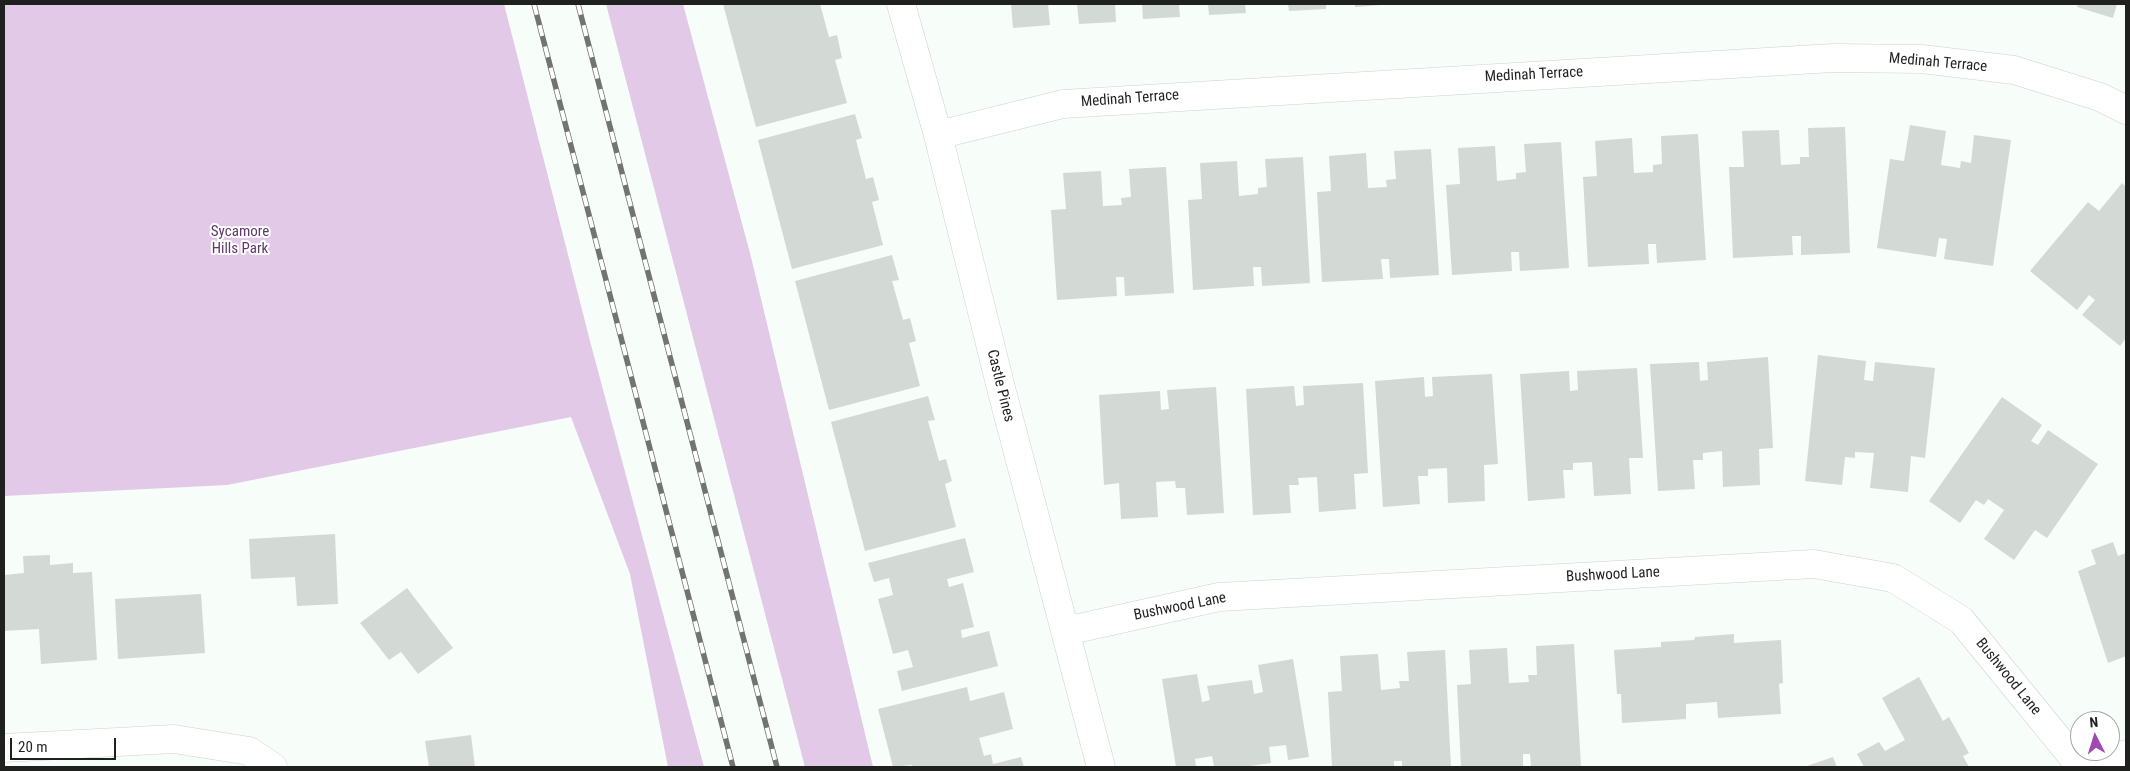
<!DOCTYPE html>
<style>
body{margin:0}
#map{position:relative;width:2130px;height:771px;overflow:hidden;background:#f7fdf8;font-family:"Roboto Condensed",sans-serif}
canvas{display:block}
.frame{position:absolute;inset:0;border:5px solid #1f211f;pointer-events:none}
.north{position:absolute;left:2070px;top:711px;width:50px;height:50px;box-sizing:border-box;background:#fff;border:1px solid #a5a6a5;border-radius:50%;rotate:355deg;font-size:14px;font-weight:700;line-height:20px;text-align:center;color:#1f211f}
.north::after{content:'';display:block;margin:auto;width:18px;height:22px;background:#a049b5;clip-path:polygon(50% 0,100% 100%,50% 72%,0 100%)}
.scale{position:absolute;left:10px;top:738px;width:106px;height:22px;box-sizing:border-box;border:2px solid #1f211f;border-top:0;padding-left:6px;font-size:15px;line-height:18px;white-space:nowrap;color:#1f211f;-webkit-text-stroke:4px #fff;paint-order:stroke}
</style>
<div id="map">
<canvas width="2130" height="771"></canvas>
<div class="frame"></div>
<div class="north">N</div>
<div class="scale">20 m</div>
</div>
<script>
const ctx = document.querySelector('canvas').getContext('2d');
ctx.lineJoin = 'round';
function paint(path, color) { ctx.fillStyle = color; ctx.fill(path, 'evenodd'); }
const toPath = rows => new Path2D(rows.map(r => 'M' + r).join(''));
function trace(path, color, width, dash) { ctx.strokeStyle = color; ctx.lineWidth = width; ctx.lineCap = dash ? 'butt' : 'round'; ctx.setLineDash(dash || []); ctx.stroke(path); }
function write(font, color, halo, rows, align = 'center') {
  ctx.font = font + ' "Roboto Condensed",sans-serif'; ctx.lineWidth = 4; ctx.setLineDash([]); ctx.textBaseline = 'middle'; ctx.strokeStyle = halo; ctx.fillStyle = color; for (const [text, x, y, turn = 0] of rows) {
    ctx.save(); ctx.translate(x, y); ctx.rotate((+turn || 0) * Math.PI / 180); ctx.textAlign = isNaN(turn) ? turn : align; if (halo) ctx.strokeText(text, 0, 0); ctx.fillText(text, 0, 0); ctx.restore();
  }
}
const green = toPath([
 [4,4,504,4,590,341,704,767,668,767,630,574,571,417,227,485,4,496],
 [606,4,683,4,751,257,873,767,805,767]
]);
const building = toPath([
 [723,4,820,4,829,37,837,35,842,58,835,60,847,103,756,127],
 [1011,4,1048,4,1050,25,1013,28],
 [1077,4,1115,4,1116,22,1079,24],
 [1142,4,1179,4,1180,17,1143,19],
 [1208,4,1245,4,1246,13,1209,15],
 [1288,4,1326,4,1326,9,1289,11],
 [1355,4,1381,4,1381,5,1355,7],
 [2078,4,2117,4,2113,18,2077,7],
 [855,114,862,138,856,140,866,179,873,177,879,200,872,202,883,245,792,269,758,140],
 [1910,125,1946,131,1941,165,1960,168,1961,161,1971,163,1974,135,2011,140,1993,266,1944,259,1947,239,1939,238,1936,257,1877,248,1890,159,1904,161],
 [1845,127,1850,253,1801,255,1801,236,1792,236,1793,255,1733,258,1729,167,1744,167,1742,131,1779,130,1781,165,1800,164,1800,157,1809,157,1808,128],
 [1698,134,1706,260,1657,263,1656,244,1648,244,1649,264,1588,267,1583,177,1597,176,1595,141,1632,138,1634,173,1653,172,1653,165,1662,164,1661,136],
 [1561,142,1569,268,1520,271,1519,252,1511,252,1512,271,1452,275,1446,185,1460,184,1458,148,1495,146,1497,181,1516,179,1516,173,1526,172,1524,144],
 [1431,149,1439,275,1390,278,1389,259,1381,259,1383,279,1322,282,1317,192,1331,191,1329,156,1366,153,1368,188,1387,187,1386,180,1396,179,1394,151],
 [1303,157,1310,283,1262,286,1261,267,1253,267,1254,286,1193,290,1188,200,1202,199,1200,163,1237,161,1239,196,1258,194,1258,188,1267,187,1265,159],
 [1166,167,1174,293,1125,296,1124,277,1116,277,1117,296,1057,300,1051,210,1066,209,1063,173,1101,171,1103,206,1122,205,1121,198,1131,197,1129,169],
 [2122,183,2126,187,2126,338,2120,346,2082,315,2095,300,2089,295,2077,310,2030,271,2088,202,2099,211],
 [892,255,899,280,892,281,903,320,910,318,916,341,909,343,920,386,829,410,795,281],
 [1818,355,1866,361,1864,380,1873,381,1875,362,1935,368,1925,458,1911,456,1908,492,1870,488,1874,453,1855,452,1855,458,1845,457,1842,485,1805,481],
 [1768,357,1773,448,1759,449,1760,485,1723,487,1722,451,1703,453,1703,460,1693,460,1695,489,1658,491,1650,364,1699,362,1700,381,1708,380,1707,362],
 [1637,368,1643,458,1629,458,1631,494,1594,496,1592,462,1573,463,1573,470,1563,470,1565,498,1528,501,1520,374,1569,371,1570,391,1578,390,1577,371],
 [1492,374,1498,464,1484,465,1485,501,1448,503,1447,468,1428,469,1428,476,1418,476,1420,504,1383,507,1375,381,1424,377,1425,397,1433,396,1432,377],
 [1363,383,1368,473,1354,474,1356,509,1319,512,1317,477,1298,478,1299,485,1289,485,1291,513,1253,515,1246,389,1294,386,1296,406,1304,405,1303,386],
 [1216,387,1224,513,1187,515,1185,488,1176,488,1175,481,1156,482,1158,517,1121,519,1119,483,1104,485,1099,395,1160,391,1161,410,1169,409,1167,390],
 [928,396,935,420,928,421,939,461,946,459,952,481,945,484,956,527,865,551,831,422],
 [2002,397,2042,425,2031,441,2038,445,2048,430,2098,464,2047,538,2035,530,2014,560,1984,539,2004,510,1988,499,1984,505,1976,500,1960,523,1929,501],
 [335,534,338,604,297,606,295,577,251,579,249,539],
 [965,538,974,572,947,579,949,587,963,583,974,627,961,630,962,638,989,631,998,666,902,691,897,671,913,667,908,650,893,654,878,599,893,595,889,578,874,582,868,563],
 [2113,542,2118,556,2126,553,2126,656,2108,663,2078,571,2096,564,2091,550],
 [50,555,50,565,73,563,73,573,92,572,97,660,41,664,39,629,4,631,4,575,24,573,23,556],
 [407,588,453,648,418,674,401,652,389,660,360,623],
 [201,594,205,653,118,659,115,599],
 [1734,634,1734,643,1781,640,1783,683,1779,684,1781,714,1718,718,1717,702,1686,704,1686,719,1622,723,1621,694,1617,694,1614,650,1661,647,1661,642,1694,640,1695,637],
 [1574,644,1581,767,1531,767,1530,754,1523,754,1523,767,1461,767,1457,685,1471,684,1469,650,1507,648,1509,683,1529,682,1528,675,1537,675,1536,646],
 [1445,650,1451,767,1402,767,1402,761,1394,761,1394,767,1332,767,1328,692,1342,691,1340,656,1378,654,1381,690,1400,688,1399,681,1409,681,1407,652],
 [1293,659,1309,757,1288,760,1286,745,1269,747,1271,763,1243,767,1214,767,1212,756,1195,759,1196,767,1176,767,1162,679,1197,674,1202,702,1210,700,1207,686,1252,680,1254,694,1263,692,1258,665],
 [1919,677,1943,721,1949,717,1969,753,1963,756,1969,767,1864,767,1857,754,1879,742,1885,751,1905,740,1882,698],
 [967,687,970,701,1004,692,1013,729,979,738,984,756,991,754,993,764,1021,757,1024,767,912,767,912,765,893,767,878,709],
 [471,735,475,767,429,767,425,741],
 [1833,757,1837,767,1804,767]
]);
const street = toPath([
 [901,4,938,135,1002,392,1101,767],
 [938,135,1063,104,1833,58,1922,59,2014,70,2100,97,2126,110],
 [1066,631,1219,597,1814,564,1893,578,1961,620,2081,767],
 [4,748,174,739,249,751,273,767],
 [2103,767,2126,754]
]);
const rail = toPath([
 [534,4,733,767],
 [578,4,777,767]
]);
const streetNames = [
 ["Medinah Terrace",1938,63,5],
 ["Medinah Terrace",1534,75,-3],
 ["Medinah Terrace",1130,99,-4],
 ["Castle Pines",1000,386,76],
 ["Bushwood Lane",1613,575,-3],
 ["Bushwood Lane",1180,607,-11],
 ["Bushwood Lane",2008,677,51]
];
const parkNames = [
 ["Sycamore",240,232],
 ["Hills Park",240,249]
];
paint(green, '#e1c9e7');
paint(building, '#d3d9d4');
trace(street, '#ccd2cd', 29);
trace(street, '#fff', 28);
trace(rail, '#717571', 5.5);
trace(rail, '#fff', 4, [11]);
write('15px', '#1f211f', '#fff', streetNames);
write('15px', '#60396a', '#fff', parkNames);
</script>
